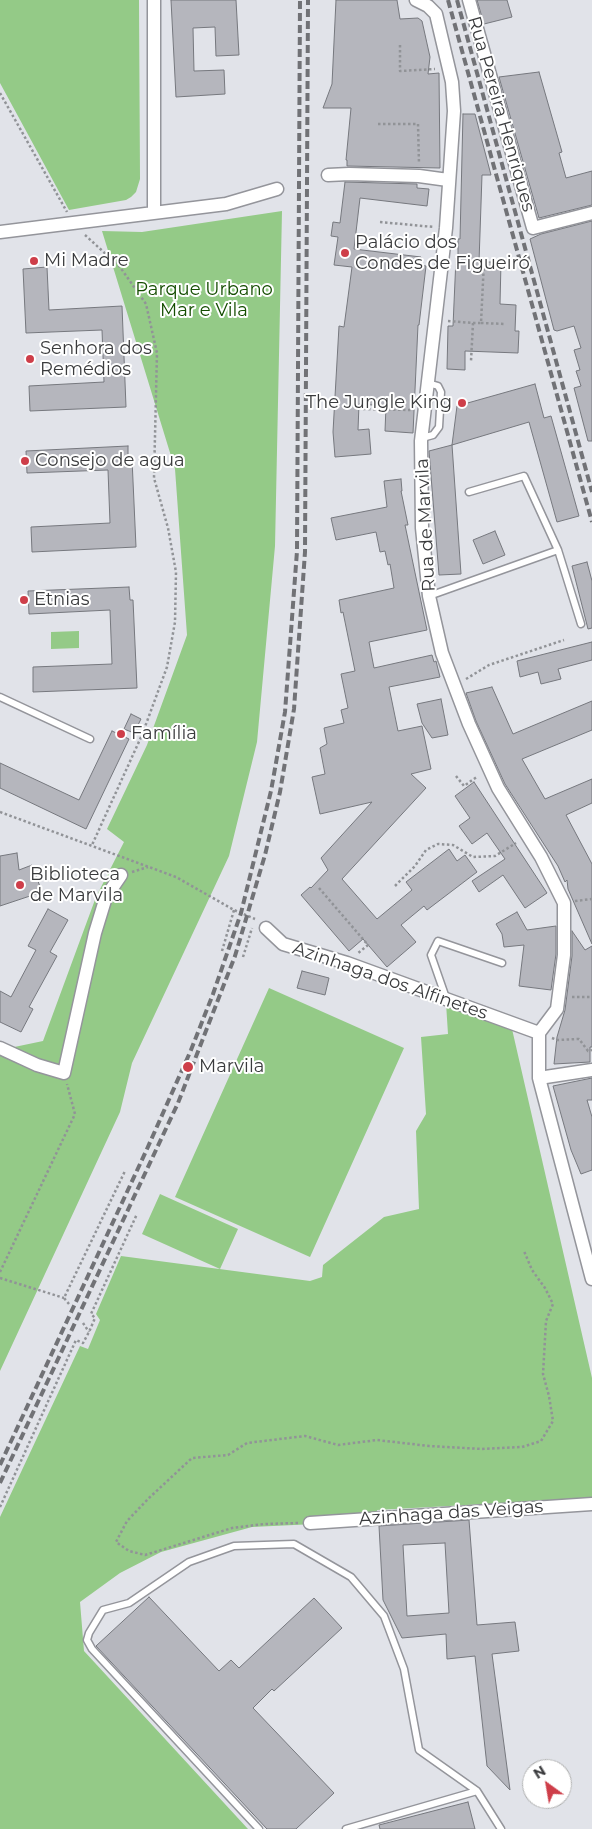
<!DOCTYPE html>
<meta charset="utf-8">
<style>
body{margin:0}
#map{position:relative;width:592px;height:1829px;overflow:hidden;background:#e1e3e9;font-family:Montserrat,sans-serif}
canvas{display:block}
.north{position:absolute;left:522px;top:1759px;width:50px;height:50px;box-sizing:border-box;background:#fff;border:1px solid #b0b1b1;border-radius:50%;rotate:328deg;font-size:14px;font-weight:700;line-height:20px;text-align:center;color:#3a3b3d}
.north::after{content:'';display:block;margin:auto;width:18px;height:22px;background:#ce3e49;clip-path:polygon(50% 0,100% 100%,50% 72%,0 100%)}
</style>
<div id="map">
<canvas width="592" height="1829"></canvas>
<div class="north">N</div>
</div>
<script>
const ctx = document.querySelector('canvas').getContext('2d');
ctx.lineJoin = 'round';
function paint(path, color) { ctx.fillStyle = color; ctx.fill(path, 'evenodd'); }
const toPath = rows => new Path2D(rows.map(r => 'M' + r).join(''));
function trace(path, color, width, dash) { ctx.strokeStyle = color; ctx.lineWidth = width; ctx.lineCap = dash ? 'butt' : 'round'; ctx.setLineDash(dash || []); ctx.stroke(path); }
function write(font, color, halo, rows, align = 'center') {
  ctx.font = font + ' Montserrat,sans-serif'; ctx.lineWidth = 4; ctx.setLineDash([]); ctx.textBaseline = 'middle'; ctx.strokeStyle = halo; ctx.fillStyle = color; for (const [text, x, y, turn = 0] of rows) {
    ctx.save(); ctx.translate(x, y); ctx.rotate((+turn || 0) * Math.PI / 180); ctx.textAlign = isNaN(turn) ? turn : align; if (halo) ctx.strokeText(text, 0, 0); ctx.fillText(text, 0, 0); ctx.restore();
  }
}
const green = toPath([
 [0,0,139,0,140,179,136,192,131,197,126,200,69,210,0,83],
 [282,211,275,546,257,742,229,856,132,1063,120,1112,0,1371,0,1050,43,1041,96,897,124,842,107,829,147,745,187,635,175,469,102,231,142,232],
 [79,631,79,648,51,649,51,632],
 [269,988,404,1048,310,1257,175,1197],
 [446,1003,512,1029,592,1378,592,1498,377,1510,378,1521,252,1527,161,1552,120,1573,80,1602,84,1651,248,1829,0,1829,0,1517,80,1346,88,1349,100,1320,96,1314,121,1256,310,1281,322,1277,323,1265,384,1217,419,1209,416,1131,426,1114,421,1037,448,1034],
 [160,1194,238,1229,220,1269,142,1234]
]);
const building = toPath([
 [171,0,236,0,239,55,216,56,215,27,193,28,194,71,224,70,225,94,176,97,171,0],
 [336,0,397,0,400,19,418,18,422,21,430,57,428,74,439,73,440,168,347,166,347,160,346,160,351,108,323,108,332,84,336,0],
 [477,0,507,0,512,17,484,24,477,0],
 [539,72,562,152,559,153,566,178,592,171,592,205,539,218,499,77,539,72],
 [463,114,475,114,491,175,482,175,479,262,501,262,500,304,516,305,515,331,519,331,518,353,465,351,465,370,447,369,448,326,453,326,456,258,458,258,458,239,460,239,463,114],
 [345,182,417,184,417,188,429,189,427,206,360,198,354,249,421,257,419,265,426,266,419,325,418,325,413,433,385,431,386,406,359,404,358,430,369,429,371,454,335,457,333,432,339,326,344,327,352,267,334,265,338,237,331,236,333,222,340,223,345,182],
 [592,221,592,441,588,441,574,388,581,386,576,371,580,370,574,350,581,348,574,326,557,331,554,330,530,239,541,234,592,221],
 [47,267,49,310,122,306,126,407,30,411,29,386,104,382,102,330,26,333,23,269,47,267],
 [535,384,544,418,551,416,579,516,557,522,529,422,452,445,457,406,535,384],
 [452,445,461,574,439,575,429,451,452,445],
 [128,446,128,459,132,459,136,547,32,552,31,527,110,523,108,470,27,473,26,451,128,446],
 [401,479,402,491,401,491,408,525,405,525,427,630,369,642,374,668,432,655,434,662,436,661,440,677,389,687,398,731,422,726,431,769,411,774,426,788,342,879,377,919,412,890,406,882,449,849,457,861,465,855,477,872,427,910,424,906,401,925,416,942,387,967,363,939,349,951,301,895,310,887,311,888,328,870,321,858,372,802,320,814,312,777,325,774,320,748,327,744,324,728,344,723,341,710,348,708,341,674,355,671,343,612,341,613,339,600,394,588,390,564,388,565,385,551,380,552,376,532,336,540,331,518,387,507,384,481,401,479],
 [495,531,505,555,483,564,473,540,495,531],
 [587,562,592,581,592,628,588,629,572,566,587,562],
 [129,587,130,600,133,600,137,688,33,692,33,667,112,664,110,610,29,614,28,591,129,587],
 [592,642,592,660,558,669,561,679,541,684,538,672,520,677,517,661,592,642],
 [492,687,513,734,592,701,592,730,522,759,545,799,592,779,592,803,566,815,592,864,592,944,568,889,567,880,565,882,558,866,505,784,476,721,466,693,492,687],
 [441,699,448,735,432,738,422,723,417,704,441,699],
 [131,714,141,719,134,733,124,729,131,714],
 [112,731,129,739,86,829,0,788,0,763,79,800,112,731],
 [474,782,547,893,525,908,503,875,479,892,472,881,505,859,487,833,472,844,459,826,470,818,455,796,474,782],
 [17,853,19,870,32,865,42,892,0,906,0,856,17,853],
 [48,909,68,920,50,952,57,956,29,1007,33,1009,21,1032,0,1022,0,991,11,997,36,950,28,946,48,909],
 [517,912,527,930,556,926,556,954,551,990,519,986,524,945,504,947,502,934,496,924,517,912],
 [572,931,585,950,592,946,592,1047,590,1047,590,1062,554,1064,557,1037,565,1010,572,956,572,931],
 [302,971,329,978,325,995,297,988,302,971],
 [592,1078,592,1100,587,1100,592,1117,592,1170,581,1174,571,1150,553,1086,592,1078],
 [469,1520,477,1625,515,1622,519,1651,492,1654,510,1790,487,1766,475,1656,447,1659,446,1634,402,1638,383,1600,379,1526,469,1520],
 [445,1543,449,1613,407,1616,403,1545,445,1543],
 [149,1597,219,1671,231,1660,239,1668,314,1598,342,1628,274,1691,272,1689,253,1708,334,1793,296,1829,267,1829,96,1646,149,1597],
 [468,1802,475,1829,380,1829,379,1825,468,1802]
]);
const path = toPath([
 [400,45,400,71,435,69],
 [0,93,67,212],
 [378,124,418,124,419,164],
 [380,222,434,227],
 [85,235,120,267,146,304,157,353,154,478,168,528,176,572,175,622,167,667,142,735,92,845],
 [448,321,473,323,471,361],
 [473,323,481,323,484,261],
 [481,323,506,324],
 [363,409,411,410],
 [466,679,489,665,564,640],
 [456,776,464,786,478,776],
 [0,812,176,877,234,910,255,919],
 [132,872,148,867],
 [395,886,415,866,426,850,438,844,453,845,473,857,495,856,516,843],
 [319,888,368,945,357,954],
 [575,901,592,899],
 [222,951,234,910],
 [243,957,252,928],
 [572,997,592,997],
 [552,1038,557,1040,579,1039,588,1051,592,1050],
 [0,1272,75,1114,67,1084],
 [0,1278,64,1298],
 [69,1304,64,1298,125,1171],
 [83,1323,89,1332],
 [0,1507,76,1340,83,1343,89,1332,95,1318,91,1314,137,1214],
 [298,1523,264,1524,232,1528,145,1555,129,1551,116,1542,127,1521,149,1498,192,1458,228,1455,247,1443,305,1436,338,1445,377,1440,429,1446,482,1449,522,1447,541,1441,553,1421,549,1396,543,1374,546,1321,553,1304,545,1288,532,1270,524,1251]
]);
const service = toPath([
 [422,438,433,435,439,427,441,392,438,386,428,383],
 [469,492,524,476,558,550,581,624],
 [429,596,558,550],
 [0,697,90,739],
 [446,998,431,955,438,941,502,963],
 [259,1829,92,1649,87,1640,89,1633,103,1610,129,1603,189,1562,234,1546,294,1544,351,1577,384,1616,404,1669,419,1750,477,1791,501,1829],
 [346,1829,477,1791]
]);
const minor = toPath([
 [154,0,154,213],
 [416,0,428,6,436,14,452,82,454,111,446,228,421,441,422,528,429,596,442,653,469,724,498,788,541,857,564,903,564,955,557,1009,539,1033],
 [469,0,533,228,592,213],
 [328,175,349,174,419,176,448,180],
 [0,232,226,204,277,189],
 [266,928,283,944,347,963,539,1033],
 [539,1033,539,1078,592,1279],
 [0,1048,37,1065,64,1073,95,933,106,897,121,875],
 [539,1078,592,1070],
 [310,1523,592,1504]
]);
const rail = toPath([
 [448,0,592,522],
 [457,0,592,492],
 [0,1465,147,1149,191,1050,213,994,241,913,271,791,285,712,297,551,300,0],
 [0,1483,178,1103,235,956,265,855,280,792,294,709,305,552,308,0]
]);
const markers = [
 [345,253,5,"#ce3e49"],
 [34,261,5,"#ce3e49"],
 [30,359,5,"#ce3e49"],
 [462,403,5,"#ce3e49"],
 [25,461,5,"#ce3e49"],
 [24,600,5,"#ce3e49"],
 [121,734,5,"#ce3e49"],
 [20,885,5,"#ce3e49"],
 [188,1067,6,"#ce3e49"]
];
const streetNames = [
 ["Rua Pereira Henriques",501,114,74],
 ["Rua de Marvila",426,525,-93],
 ["Azinhaga dos Alfinetes",390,981,19],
 ["Azinhaga das Veigas",451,1513,-4]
];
const poiNames = [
 ["Palácio dos",355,243],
 ["Condes de Figueiró",355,264],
 ["Mi Madre",44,261],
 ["Senhora dos",40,349],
 ["Remédios",40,370],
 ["The Jungle King",452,403,"right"],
 ["Consejo de agua",35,461],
 ["Etnias",34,600],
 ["Família",131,734],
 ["Biblioteca",30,875],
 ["de Marvila",30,896],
 ["Marvila",199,1067]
];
const parkNames = [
 ["Parque Urbano",204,290],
 ["Mar e Vila",204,311]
];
paint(green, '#94ca87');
paint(building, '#b5b6bd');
trace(building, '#76787e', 1);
trace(service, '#94959b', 9);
trace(minor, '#94959b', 15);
trace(path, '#919397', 2.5, [2.5, 2.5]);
trace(service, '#fff', 6);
trace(minor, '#fff', 12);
trace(rail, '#717276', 4, [8, 4]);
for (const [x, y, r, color] of markers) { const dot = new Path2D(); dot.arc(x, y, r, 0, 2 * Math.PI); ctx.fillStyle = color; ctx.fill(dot); trace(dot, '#fff', 2); }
write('18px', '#3a3b3d', '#fff', streetNames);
write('18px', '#3a3b3d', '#fff', poiNames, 'left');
write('18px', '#144d00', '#fff', parkNames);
</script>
